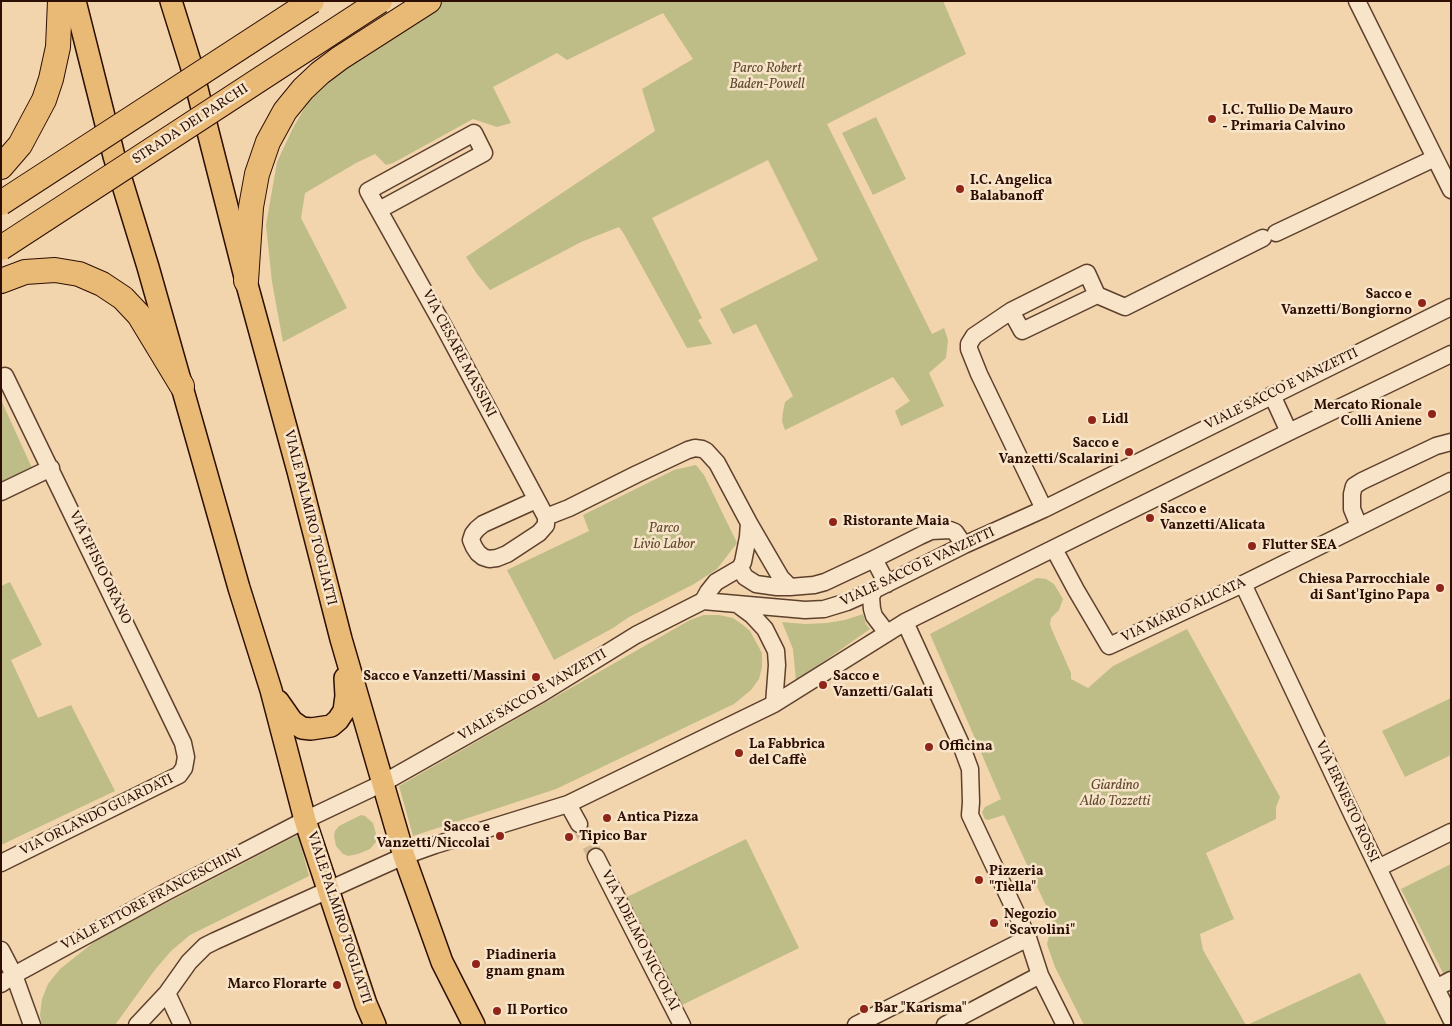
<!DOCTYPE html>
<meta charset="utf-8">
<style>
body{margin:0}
#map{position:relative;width:1452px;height:1026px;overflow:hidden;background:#f2d5ac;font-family:Vollkorn,serif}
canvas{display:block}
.frame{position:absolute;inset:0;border:2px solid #2d0e03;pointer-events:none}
</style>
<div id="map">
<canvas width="1452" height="1026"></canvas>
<div class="frame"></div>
</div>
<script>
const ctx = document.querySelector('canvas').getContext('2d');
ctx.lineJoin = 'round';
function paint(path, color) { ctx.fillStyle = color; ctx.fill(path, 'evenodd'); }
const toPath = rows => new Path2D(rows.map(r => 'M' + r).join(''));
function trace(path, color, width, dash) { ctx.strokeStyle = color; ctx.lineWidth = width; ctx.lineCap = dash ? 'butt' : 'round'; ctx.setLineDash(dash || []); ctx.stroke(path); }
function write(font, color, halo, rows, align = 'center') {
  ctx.font = font + ' Vollkorn,serif'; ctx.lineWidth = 5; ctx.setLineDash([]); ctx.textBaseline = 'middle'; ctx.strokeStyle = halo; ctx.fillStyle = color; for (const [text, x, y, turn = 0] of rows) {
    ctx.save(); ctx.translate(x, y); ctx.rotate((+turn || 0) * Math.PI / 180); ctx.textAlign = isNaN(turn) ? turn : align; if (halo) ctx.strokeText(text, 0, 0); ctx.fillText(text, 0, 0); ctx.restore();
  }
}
const green = toPath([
 [439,1,943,1,966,54,827,124,932,334,944,328,948,340,946,358,929,373,944,406,901,426,895,411,910,401,893,377,785,430,782,421,783,412,785,402,793,396,756,324,733,334,720,309,818,260,768,160,652,218,702,318,698,320,712,344,687,348,624,234,619,227,581,242,490,290,477,274,466,257,655,131,642,89,693,59,663,13,567,60,557,53,493,87,511,123,497,127,473,119,393,163,386,165,375,154,356,163,305,193,301,218,347,308,283,342,272,282,266,225,277,162,293,128,308,102,361,53],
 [876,117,906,179,873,195,842,133],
 [1,400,32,468,1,482],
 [696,465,704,475,737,543,717,569,694,584,629,617,613,628,554,660,507,570,589,531,583,515,674,470],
 [1037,578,1046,579,1054,584,1063,599,1059,610,1051,618,1050,624,1052,630,1071,673,1071,679,1088,688,1113,666,1187,629,1280,797,1276,807,1276,819,1206,853,1234,919,1200,934,1203,950,1246,1025,1084,1025,1055,967,1047,944,1053,921,1004,815,988,820,985,819,983,815,982,812,985,807,1001,799,930,634],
 [10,582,42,645,11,660,38,718,71,705,115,791,1,845,1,586],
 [863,614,866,624,870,629,796,681,793,649,782,622,805,624,827,623,845,620],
 [704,615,719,615,733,618,743,625,750,631,762,653,762,667,759,679,751,690,734,704,556,789,413,836,399,786,690,620],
 [1451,698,1451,755,1405,777,1382,731],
 [361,815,365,816,373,823,376,834,376,842,370,849,358,854,348,856,343,854,336,846,334,836,335,831,339,826],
 [298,835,309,876,190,935,171,951,154,971,115,1025,42,1025,40,1015,42,999,48,984,60,969,99,938],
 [746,839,799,948,680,1006,627,897],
 [1451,864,1451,974,1445,977,1401,889],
 [1360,973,1387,1025,1247,1025]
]);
const minorTunnel = toPath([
 [579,824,596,857]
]);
const minor = toPath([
 [1357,1,1451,190],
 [379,210,484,153,474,133,368,191,443,325,546,517,569,508,637,474,688,450,695,448,702,449,706,451,717,463,749,523],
 [1276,233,1435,158],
 [1097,295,1022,331,1011,311,1087,273,1097,295,1125,307,1263,238],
 [1011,311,974,336,969,344,969,349,979,374,1044,509],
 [1272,395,1289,432],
 [1,492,51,468],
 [536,500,483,524,477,529,473,534,471,540,474,547,478,553,483,557,489,559,497,558,507,554,539,533,546,525,546,517],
 [1359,526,1352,509,1352,494,1354,486,1362,481,1436,446,1451,442],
 [1054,549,1076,590,1109,646,1243,584,1451,481],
 [740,568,745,577,756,584,777,587,790,587,814,585,825,582,874,559],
 [887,584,874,559,920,536,931,531,950,530,955,532,964,545],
 [1243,584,1352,814,1451,1019],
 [874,590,871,597,872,609,874,616,887,633],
 [703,601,708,592,716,582,740,568,743,562,748,537,749,523,781,578,790,587],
 [737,604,752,615,765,629,776,651,777,665,774,704],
 [905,622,960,742,970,769,971,802,970,815,1028,938,1040,975,1065,1025],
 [568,804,579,824],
 [596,857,682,1025],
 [1,863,175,777,179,775,184,768,186,757,183,743,5,376],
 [1378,868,1451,832],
 [1,950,14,975,32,1025],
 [1,984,14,975,166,892,305,820,383,783,542,693,636,635,703,601,805,610,824,609,847,602,874,590,964,545,1044,509,1451,307],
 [1436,988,1451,980],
 [167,993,182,1025],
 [137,1025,167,993,189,962,205,946,215,941,404,856,435,845,568,804,774,704,905,622,1289,432,1451,354],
 [856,1025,1028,938],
 [945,1025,1040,975]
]);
const major = toPath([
 [75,1,114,156,148,267,239,588,271,690,305,820,366,1004,375,1025],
 [171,1,191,65,246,281,298,471,341,639,404,856,442,962,474,1025],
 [278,701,292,721,302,728,311,729,331,726,338,720,344,711,346,696,345,678]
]);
const highway = toPath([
 [1,167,20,145,44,100,51,79,58,47,60,1],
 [1,281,25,272,55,270,79,274,102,284,123,298,139,315,182,386],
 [246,281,251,207,257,174,268,142,285,111,303,89,320,73,340,58,429,1]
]);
const highwayBridge = toPath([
 [1,203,312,1],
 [1,248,380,1]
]);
const markers = [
 [1212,119,5,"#8f2418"],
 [960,189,5,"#8f2418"],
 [1422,303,5,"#8f2418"],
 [1432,414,5,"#8f2418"],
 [1092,420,5,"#8f2418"],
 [1129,452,5,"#8f2418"],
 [1150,518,5,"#8f2418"],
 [833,522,5,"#8f2418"],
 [1252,546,5,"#8f2418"],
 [1440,588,5,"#8f2418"],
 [536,677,5,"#8f2418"],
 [823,685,5,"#8f2418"],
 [929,747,5,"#8f2418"],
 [739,753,5,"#8f2418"],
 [607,818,5,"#8f2418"],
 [500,836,5,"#8f2418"],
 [569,837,5,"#8f2418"],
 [979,880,5,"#8f2418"],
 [994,923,5,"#8f2418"],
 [476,964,5,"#8f2418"],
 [337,985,5,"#8f2418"],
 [864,1009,5,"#8f2418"],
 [497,1011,5,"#8f2418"]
];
const parkNames = [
 ["Parco Robert",767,69],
 ["Baden-Powell",767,85],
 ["Parco",664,529],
 ["Livio Labor",664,545],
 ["Giardino",1115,786],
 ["Aldo Tozzetti",1115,802]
];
const poiNames = [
 ["I.C. Tullio De Mauro",1222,111],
 ["- Primaria Calvino",1222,127],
 ["I.C. Angelica",970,181],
 ["Balabanoff",970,197],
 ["Sacco e",1412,295,"right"],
 ["Vanzetti/Bongiorno",1412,311,"right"],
 ["Mercato Rionale",1422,406,"right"],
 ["Colli Aniene",1422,422,"right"],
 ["Lidl",1102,420],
 ["Sacco e",1119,444,"right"],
 ["Vanzetti/Scalarini",1119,460,"right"],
 ["Sacco e",1160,510],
 ["Vanzetti/Alicata",1160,526],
 ["Ristorante Maia",843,522],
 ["Flutter SEA",1262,546],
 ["Chiesa Parrocchiale",1430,580,"right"],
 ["di Sant'Igino Papa",1430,596,"right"],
 ["Sacco e Vanzetti/Massini",526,677,"right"],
 ["Sacco e",833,677],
 ["Vanzetti/Galati",833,693],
 ["La Fabbrica",749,745],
 ["del Caffè",749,761],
 ["Officina",939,747],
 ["Antica Pizza",617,818],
 ["Sacco e",490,828,"right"],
 ["Vanzetti/Niccolai",490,844,"right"],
 ["Tipico Bar",579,837],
 ["Pizzeria",989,872],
 ["\"Tiella\"",989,888],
 ["Negozio",1004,915],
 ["\"Scavolini\"",1004,931],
 ["Piadineria",486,956],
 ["gnam gnam",486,972],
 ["Marco Florarte",327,985,"right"],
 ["Bar \"Karisma\"",874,1009],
 ["Il Portico",507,1011]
];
const streetNames = [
 ["STRADA DEI PARCHI",191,125,-33],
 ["VIA CESARE MASSINI",458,354,62],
 ["VIALE SACCO E VANZETTI",1282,390,-26],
 ["VIALE PALMIRO TOGLIATTI",309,518,76],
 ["VIA EFISIO ORANO",99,568,64],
 ["VIALE SACCO E VANZETTI",918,568,-25],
 ["VIA MARIO ALICATA",1184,611,-25],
 ["VIALE SACCO E VANZETTI",533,696,-30],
 ["VIA ERNESTO ROSSI",1346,802,65],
 ["VIA ORLANDO GUARDATI",97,816,-26],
 ["VIALE ETTORE FRANCESCHINI",152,900,-28],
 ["VIALE PALMIRO TOGLIATTI",338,918,72],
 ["VIA ADELMO NICCOLAI",639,941,63]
];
paint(green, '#bebc87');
trace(minorTunnel, '#d4b793', 16, [16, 8]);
trace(minor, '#5e402d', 19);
trace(major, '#2d0e03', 24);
trace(highway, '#2d0e03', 26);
trace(minor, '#f7e4c9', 16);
trace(major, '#e9ba76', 21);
trace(highway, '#e9ba76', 24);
trace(highwayBridge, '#2d0e03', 26, []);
trace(highwayBridge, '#e9ba76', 24);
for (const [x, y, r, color] of markers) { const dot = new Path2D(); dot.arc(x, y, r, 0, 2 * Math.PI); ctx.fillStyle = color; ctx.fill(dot); trace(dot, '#f7e4c9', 2); }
write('italic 14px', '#604b31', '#f7e4c9', parkNames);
write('bold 14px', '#2d0e03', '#f7e4c9', poiNames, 'left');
write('14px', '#2d0e03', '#f7e4c9', streetNames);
</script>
